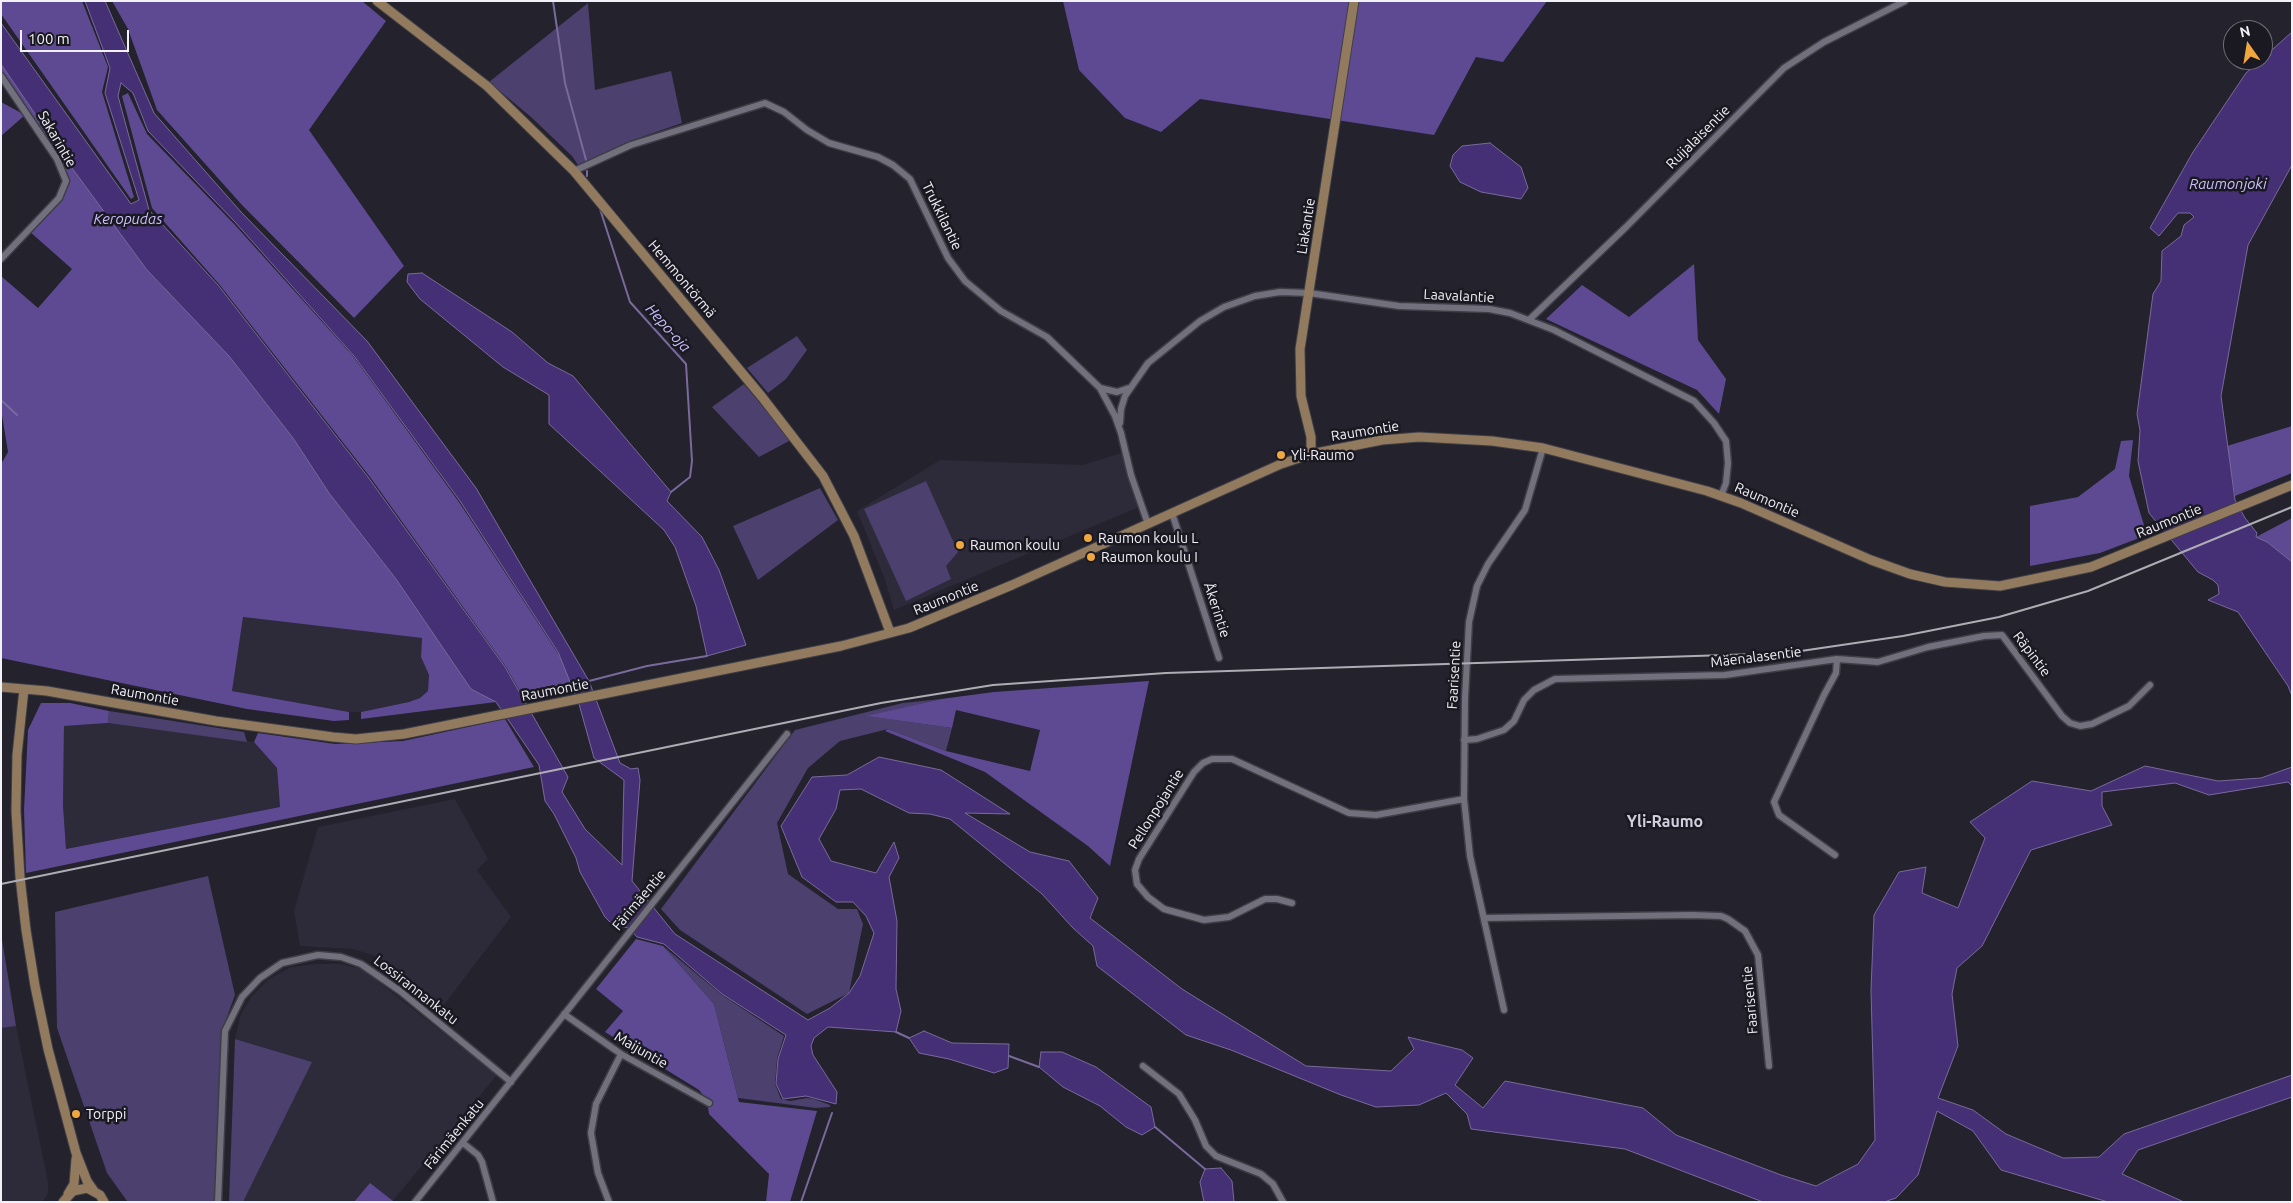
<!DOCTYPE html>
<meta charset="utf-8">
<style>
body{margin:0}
#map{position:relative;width:2293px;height:1203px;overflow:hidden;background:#24222c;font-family:Ubuntu,sans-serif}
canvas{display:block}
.frame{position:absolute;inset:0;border:2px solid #f2f1f8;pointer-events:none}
.north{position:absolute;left:2223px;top:20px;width:50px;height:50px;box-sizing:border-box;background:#1a1922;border:1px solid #706f78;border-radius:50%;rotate:347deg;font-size:14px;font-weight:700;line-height:20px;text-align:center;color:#f2f1f8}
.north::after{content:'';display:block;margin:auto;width:18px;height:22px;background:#efa73e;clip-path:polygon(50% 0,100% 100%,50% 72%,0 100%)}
.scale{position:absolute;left:20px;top:30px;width:109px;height:22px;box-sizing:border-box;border:2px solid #f2f1f8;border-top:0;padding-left:6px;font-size:15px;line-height:18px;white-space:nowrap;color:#f2f1f8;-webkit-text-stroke:4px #1a1922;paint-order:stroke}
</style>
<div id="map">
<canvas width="2293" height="1203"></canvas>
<div class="frame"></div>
<div class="north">N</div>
<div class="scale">100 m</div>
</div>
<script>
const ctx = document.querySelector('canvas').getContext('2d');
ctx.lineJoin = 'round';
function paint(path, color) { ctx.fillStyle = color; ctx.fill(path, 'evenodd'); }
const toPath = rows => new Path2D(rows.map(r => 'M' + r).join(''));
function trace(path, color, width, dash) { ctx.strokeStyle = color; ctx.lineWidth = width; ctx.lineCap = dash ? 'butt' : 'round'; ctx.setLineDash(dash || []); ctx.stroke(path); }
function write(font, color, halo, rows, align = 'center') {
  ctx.font = font + ' Ubuntu,sans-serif'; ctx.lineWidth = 5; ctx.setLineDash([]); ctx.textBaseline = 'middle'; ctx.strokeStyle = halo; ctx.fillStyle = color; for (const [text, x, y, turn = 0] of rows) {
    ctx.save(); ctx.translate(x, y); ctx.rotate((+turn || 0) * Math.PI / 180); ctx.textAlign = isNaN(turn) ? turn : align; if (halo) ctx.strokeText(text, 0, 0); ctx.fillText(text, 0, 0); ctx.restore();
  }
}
const built = toPath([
 [1121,453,1139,507,894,610,885,580,857,511,940,460,1083,465],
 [242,617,422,638,421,657,429,675,428,691,420,698,409,702,361,712,349,712,232,691],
 [108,723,254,742,277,768,280,807,66,849,63,805,64,726],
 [455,799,488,859,477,870,511,917,443,1006,376,956,353,949,300,946,294,911,318,827],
 [315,964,340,964,362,969,497,1075,392,1202,243,1202,311,1062,235,1039,240,1016,251,997,269,979,291,967],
 [16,1026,48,1182,48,1193,43,1202,1,1202,1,1028]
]);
const green = toPath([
 [588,3,595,90,671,71,682,123,630,141,578,165,572,156,531,117,489,82],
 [797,336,807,350,786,379,768,393,747,368],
 [744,384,791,440,759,457,712,407],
 [926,481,958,552,946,566,951,579,906,601,864,509],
 [820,488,838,520,758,580,733,526],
 [941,699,868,716,952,728,946,751,888,729,840,741,808,768,777,823,788,874,838,909,857,909,863,924,849,993,807,1014,680,930,661,909,795,730,903,703],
 [109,711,244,732,247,742,108,723],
 [208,876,235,995,224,1025,216,1198,215,1202,127,1201,107,1173,57,1028,55,912],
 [1,933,16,1026,1,1028],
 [663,946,722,995,784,1036,777,1059,775,1084,781,1099,790,1101,807,1098,814,1099,830,1105,830,1107,816,1108,738,1098,714,1004],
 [235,1039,312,1062,243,1202,229,1202]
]);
const forest = toPath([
 [1,1,82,1,108,67,102,92,134,197,131,199,1,14],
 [112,1,362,1,386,21,309,130,404,266,354,318,242,205,157,110,128,29],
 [1063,1,1547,1,1503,62,1476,57,1434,135,1200,99,1161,132,1125,118,1079,70],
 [1,64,72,168,147,270,229,356,293,438,329,493,396,579,471,689,496,702,361,719,361,712,409,702,420,698,428,691,429,675,421,657,422,638,243,617,232,691,349,712,349,720,334,721,247,709,1,658,1,464,8,452,1,409,1,276,38,308,72,269,29,231,61,199,67,188,67,173,60,157,1,72],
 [128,93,147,134,235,225,353,356,459,502,557,652,578,689,525,700,506,667,370,477,219,284,152,208,122,96],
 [1,102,25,115,1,136],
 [1694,264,1698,340,1726,379,1719,414,1697,390,1546,319,1582,285,1629,317],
 [2292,426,2292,473,2235,496,2227,446],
 [2133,440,2129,476,2147,535,2100,553,2030,566,2030,506,2078,497,2115,469,2121,441],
 [2292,518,2292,562,2267,542,2256,537],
 [1149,681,1110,866,1088,846,985,772,885,731,888,729,946,751,1030,771,1040,730,956,710,952,728,866,716,941,699,994,692],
 [41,703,70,703,109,711,108,723,64,726,63,805,66,849,280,807,277,768,254,742,258,733,335,744,403,741,505,719,534,767,26,873,24,810,28,730],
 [636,939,663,946,714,1004,739,1102,817,1111,790,1202,766,1202,769,1174,709,1114,707,1100,699,1090,605,1032,623,1011,596,989],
 [370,1183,393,1201,392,1202,354,1202]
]);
const water = toPath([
 [85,1,105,1,154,113,241,212,367,341,476,488,589,681,620,763,631,769,638,768,640,780,632,881,675,934,808,1020,830,1008,849,993,860,976,874,933,866,916,853,902,836,902,802,877,781,826,812,777,847,775,879,757,941,770,1010,814,965,813,1030,852,1069,861,1098,898,1090,918,1182,989,1306,1066,1391,1071,1414,1049,1408,1037,1462,1050,1473,1058,1455,1085,1483,1108,1505,1081,1643,1108,1676,1135,1781,1175,1816,1186,1858,1164,1875,1140,1871,990,1874,915,1899,872,1926,867,1922,893,1958,908,1985,838,1970,822,2032,781,2091,791,2145,766,2218,781,2261,778,2292,767,2292,786,2288,782,2209,795,2175,783,2102,792,2102,806,2112,825,2031,850,1982,946,1957,968,1952,994,1958,1046,1938,1098,1973,1110,2006,1134,2063,1158,2099,1157,2124,1134,2292,1075,2292,1097,2138,1150,2122,1174,2184,1202,2108,1202,2001,1170,1973,1131,1937,1111,1918,1175,1896,1198,1884,1202,1763,1202,1625,1149,1471,1129,1467,1114,1446,1093,1419,1105,1376,1107,1341,1095,1231,1050,1186,1035,1097,966,1093,946,1073,928,1042,894,950,819,930,814,909,813,861,789,840,790,836,809,819,839,831,861,876,873,894,842,899,858,889,877,897,921,896,989,901,1011,896,1032,828,1027,814,1038,811,1046,813,1055,837,1092,836,1104,806,1096,783,1099,776,1084,778,1059,786,1035,722,994,664,944,637,937,629,928,613,925,605,917,580,872,576,858,554,814,545,801,539,765,496,702,471,689,396,579,329,493,293,438,229,356,147,270,72,168,1,64,1,23,131,204,139,200,105,93,110,68,85,1],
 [121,83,133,93,148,131,235,222,354,356,460,501,558,652,579,704,594,758,624,780,622,865,585,829,562,792,568,777,505,667,368,477,218,285,149,210,118,96,121,83],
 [2292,32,2292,165,2248,245,2221,396,2235,500,2245,518,2257,533,2256,537,2267,542,2292,562,2292,696,2288,686,2238,612,2208,600,2219,594,2218,585,2213,580,2198,572,2149,513,2138,461,2140,430,2137,414,2153,294,2161,281,2162,251,2181,236,2184,225,2194,217,2190,213,2178,213,2159,236,2150,228,2193,152,2246,73,2292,32],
 [1490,143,1521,167,1528,188,1521,199,1481,192,1460,182,1450,166,1453,155,1462,146,1490,143],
 [422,273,512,332,548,363,573,376,671,492,667,501,702,537,719,570,746,645,707,656,696,606,675,547,664,530,549,424,549,395,503,367,420,299,407,282,408,274,422,273],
 [924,1031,952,1043,1009,1044,1008,1068,994,1073,949,1059,919,1053,909,1038,924,1031],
 [1041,1052,1062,1052,1096,1067,1151,1107,1155,1127,1142,1135,1126,1127,1100,1106,1063,1087,1039,1067,1041,1052],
 [1221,1168,1232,1181,1234,1202,1204,1202,1200,1182,1205,1169,1221,1168]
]);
const stream = toPath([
 [553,1,565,83,586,160],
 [587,171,587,176],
 [600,209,630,302,686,364,692,461,690,477,671,492],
 [1,400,17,415],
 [589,681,647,666,707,656],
 [896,1032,909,1038],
 [1009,1056,1039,1067],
 [1155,1127,1205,1169],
 [801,1202,832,1113]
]);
const street = toPath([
 [1,76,57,159,66,181,59,198,1,259],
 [574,171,631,145,765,103,784,112,807,130,829,143,878,157,893,165,910,179,948,258,965,281,1001,311,1047,337,1100,388,1115,416,1121,433,1131,475,1148,524],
 [1530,319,1626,227,1784,68,1824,42,1905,1],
 [1100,388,1117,392,1129,388],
 [1120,423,1121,409,1125,396,1148,363,1200,321,1224,307,1255,296,1280,292,1309,293,1399,306,1489,309,1510,313,1554,330,1694,401,1714,423,1726,441,1728,463,1726,483,1721,496],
 [1172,513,1219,658],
 [1837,659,1878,662,1928,647,1984,636,2002,635,2062,716,2070,723,2080,726,2092,724,2129,706,2150,685],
 [1464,740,1477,739,1504,730,1514,721,1524,700,1534,690,1555,679,1725,675,1837,659,1836,673,1824,695,1774,802,1779,815,1835,855],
 [1292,903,1277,899,1265,899,1229,917,1204,920,1164,909,1148,897,1137,884,1135,870,1139,859,1194,772,1203,763,1212,759,1232,759,1349,813,1376,815,1464,799],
 [1484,918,1692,915,1721,916,1728,919,1745,931,1758,955,1769,1066],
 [1504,1010,1470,856,1464,799,1465,698,1469,622,1477,586,1488,564,1525,510,1543,448],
 [564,1014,621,1054,709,1103],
 [1143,1066,1179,1094,1195,1120,1206,1146,1216,1156,1261,1174,1273,1184,1283,1202],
 [463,1143,478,1155,482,1162,493,1202],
 [218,1202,225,1031,242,997,260,978,282,963,318,955,341,957,361,964,400,991,511,1082],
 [415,1202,787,734],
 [609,1202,598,1173,591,1133,596,1104,621,1054]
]);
const secondary = toPath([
 [377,1,487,86,574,171,762,397,823,476,854,536,890,632],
 [1311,454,1311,437,1301,396,1300,349,1354,1],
 [1,687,47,691,216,721,333,737,356,739,404,734,841,646,909,628,1012,585,1281,464,1311,454,1382,440,1419,437,1492,441,1543,448,1707,491,1741,503,1871,560,1910,574,1945,582,2000,586,2091,567,2292,485],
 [24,689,17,755,16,811,20,877,26,930,35,986,48,1049,76,1153,87,1181,94,1191],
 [68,1194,74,1184,76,1159],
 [63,1202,73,1191,87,1188,100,1195,104,1202]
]);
const rail = toPath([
 [1,884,881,703,993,685,1166,673,1757,654,1801,651,1903,636,1999,617,2088,591,2292,507]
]);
const markers = [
 [1281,455,5,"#efa73e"],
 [1088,538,5,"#efa73e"],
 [960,545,5,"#efa73e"],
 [1091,557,5,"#efa73e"],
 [76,1114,5,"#efa73e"]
];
const streetNames = [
 ["Ruijalaisentie",1698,137,-45],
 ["Sakarintie",57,139,60],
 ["Trukkilantie",942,216,64],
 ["Liakantie",1306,226,-81],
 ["Hemmontörmä",682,279,50],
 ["Laavalantie",1459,296,3],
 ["Raumontie",1365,431,-9],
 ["Raumontie",1767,500,23],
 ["Raumontie",2169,521,-22],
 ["Raumontie",946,598,-22],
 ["Åkerintie",1217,610,72],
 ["Räpintie",2032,654,53],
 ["Mäenalasentie",1756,657,-7],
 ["Faarisentie",1454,675,-87],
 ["Raumontie",555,690,-11],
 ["Raumontie",145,695,10],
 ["Pellonpojantie",1156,809,-58],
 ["Färimäentie",639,900,-50],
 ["Lossirannankatu",416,990,38],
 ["Faarisentie",1750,1000,-95],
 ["Maijuntie",641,1050,30],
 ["Färimäenkatu",454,1134,-51]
];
const poiNames = [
 ["Yli-Raumo",1291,455],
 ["Raumon koulu L",1098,538],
 ["Raumon koulu",970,545],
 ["Raumon koulu I",1101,557],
 ["Torppi",86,1114]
];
const waterNames = [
 ["Raumonjoki",2228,184],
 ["Keropudas",128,219],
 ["Hepo-oja",668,328,48]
];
const quarterNames = [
 ["Yli-Raumo",1665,822]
];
paint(built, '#2d2a3a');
paint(green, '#4b406e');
paint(forest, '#5d4a92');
paint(water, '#453075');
trace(water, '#796a9c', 1);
trace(stream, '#796a9c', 2);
trace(street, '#3f3e46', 9);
trace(secondary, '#3f3e46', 11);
trace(street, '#72707c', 6);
trace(secondary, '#917a5d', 9);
trace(rail, '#aeacb4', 2);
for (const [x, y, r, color] of markers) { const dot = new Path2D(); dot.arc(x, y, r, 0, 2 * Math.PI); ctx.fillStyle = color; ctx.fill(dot); trace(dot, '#1a1922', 2); }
write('14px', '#f2f1f8', '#1a1922', streetNames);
write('14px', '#f2f1f8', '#1a1922', poiNames, 'left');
write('italic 15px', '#cbbefc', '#1a1922', waterNames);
write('bold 16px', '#d1cfdd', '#1a1922', quarterNames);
</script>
